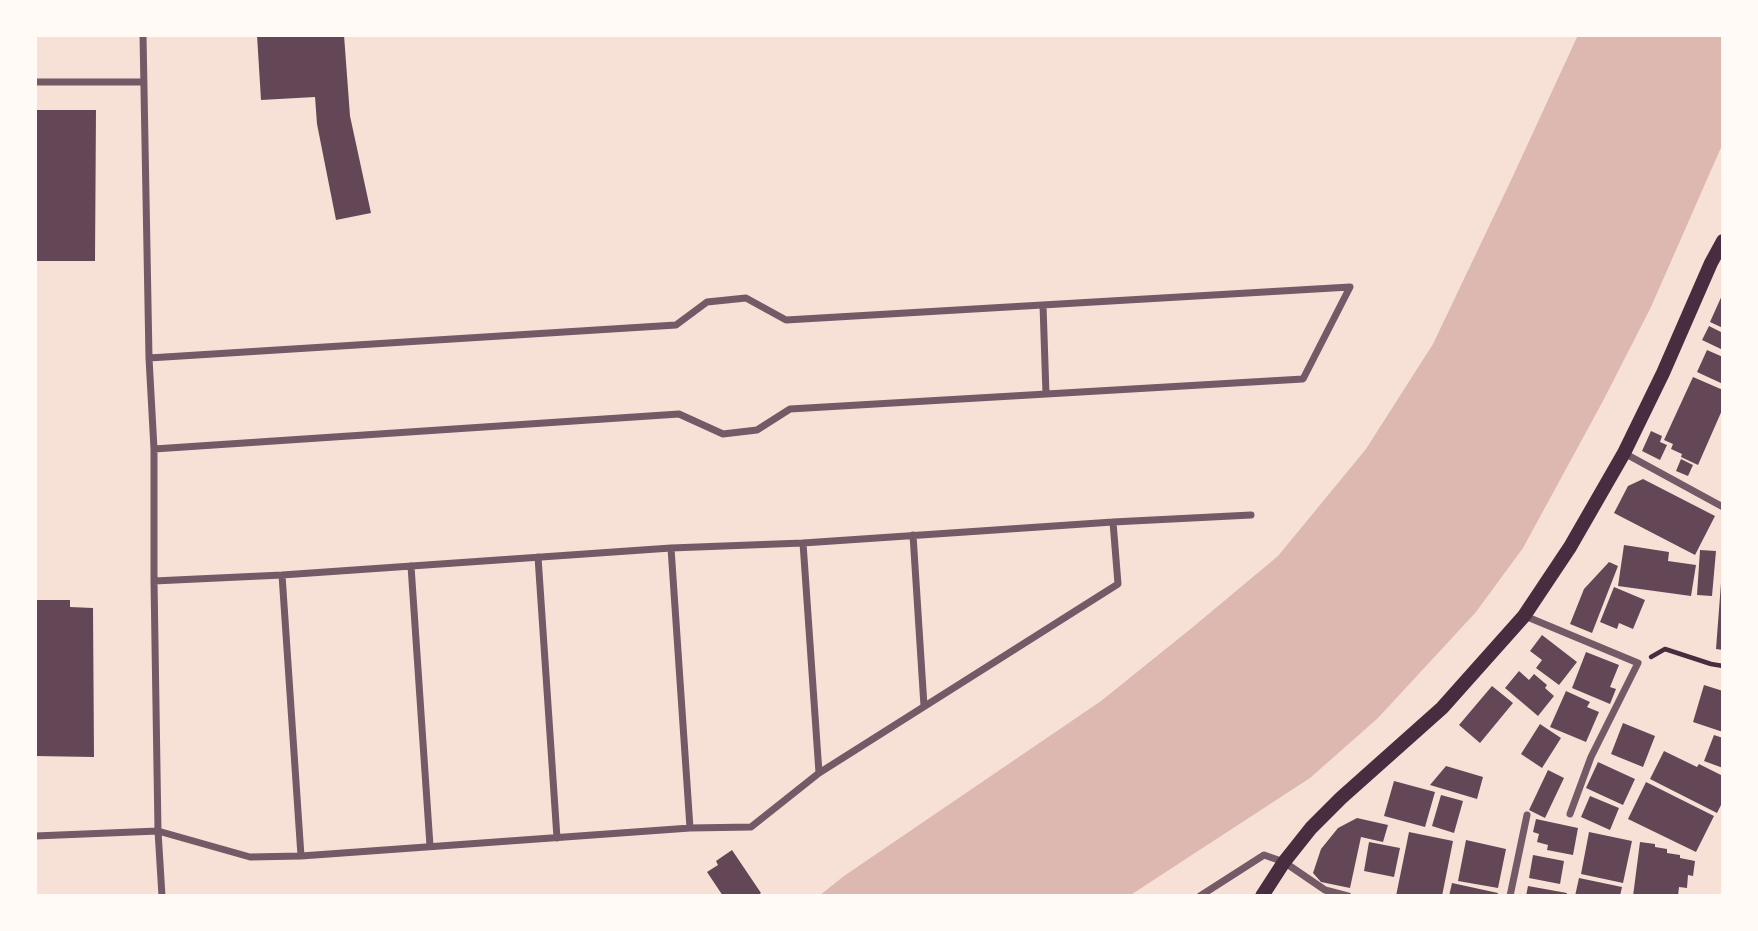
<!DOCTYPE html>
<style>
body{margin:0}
#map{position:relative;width:1758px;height:931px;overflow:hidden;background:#f7e1d7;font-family:Inter,sans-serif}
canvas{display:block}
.frame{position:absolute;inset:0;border:37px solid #fffaf5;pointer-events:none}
</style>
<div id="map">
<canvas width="1758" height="931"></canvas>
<div class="frame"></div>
</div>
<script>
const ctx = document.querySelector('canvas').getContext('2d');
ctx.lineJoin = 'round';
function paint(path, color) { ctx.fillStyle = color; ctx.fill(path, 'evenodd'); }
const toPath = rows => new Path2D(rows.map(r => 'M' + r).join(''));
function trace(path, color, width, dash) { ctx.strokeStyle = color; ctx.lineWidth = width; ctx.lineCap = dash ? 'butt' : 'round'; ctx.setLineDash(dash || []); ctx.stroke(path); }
const water = toPath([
 [1578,35,1723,35,1723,143,1651,307,1603,401,1523,548,1476,612,1378,718,1310,778,1129,896,819,896,844,876,1101,701,1193,627,1278,556,1366,449,1433,344,1513,176]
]);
const building = toPath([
 [257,35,344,35,350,116,371,213,336,220,317,124,315,97,261,100],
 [35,110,96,110,95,261,35,261],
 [1723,293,1723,328,1710,322],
 [1709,326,1723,333,1723,350,1702,340],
 [1707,350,1723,357,1723,384,1697,372],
 [1693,377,1723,390,1723,408,1698,465,1681,457,1682,454,1671,449,1673,444,1664,440],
 [1651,431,1662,436,1660,442,1667,445,1660,460,1642,451],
 [1681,459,1693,465,1688,476,1676,471],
 [1643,479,1715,516,1695,555,1614,513,1628,486],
 [1624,545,1669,552,1668,561,1696,565,1691,596,1618,586],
 [1700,550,1716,551,1712,596,1697,595],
 [1609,562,1618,566,1592,633,1570,624,1584,589],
 [1721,583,1723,583,1723,650,1716,649],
 [1614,587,1645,600,1633,629,1619,623,1617,629,1600,622],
 [35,600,70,600,70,607,93,608,94,757,35,756],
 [1542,635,1577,662,1559,685,1536,668,1542,660,1530,651],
 [1586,652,1619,665,1610,687,1616,689,1610,704,1572,688],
 [1519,671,1529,680,1534,674,1547,685,1545,688,1554,696,1538,716,1505,688],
 [1704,685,1723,691,1723,732,1693,722],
 [1492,686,1513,703,1480,743,1459,725],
 [1566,691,1590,702,1587,707,1599,712,1586,742,1550,727],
 [1623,723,1655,736,1643,767,1611,754],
 [1540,724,1561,738,1542,768,1521,754],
 [1714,735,1723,738,1723,768,1704,761],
 [1664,751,1697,767,1699,764,1723,776,1723,801,1717,813,1650,779],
 [1598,762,1635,779,1623,805,1586,788],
 [1446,766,1483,777,1477,799,1430,785],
 [1548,770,1564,778,1545,818,1529,810],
 [1394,781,1435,792,1425,827,1384,816],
 [1646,782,1714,816,1696,852,1628,819],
 [1441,795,1463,801,1454,833,1432,826],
 [1590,796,1619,808,1610,830,1581,817],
 [1357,818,1388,825,1383,842,1361,837,1350,888,1321,882,1313,873,1321,849,1338,828],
 [1536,819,1578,828,1573,855,1547,850,1548,845,1537,842,1539,834,1533,832],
 [1409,832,1453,841,1442,896,1396,896],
 [1589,832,1632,841,1623,883,1581,874],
 [1466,840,1506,849,1498,888,1458,881],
 [1369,842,1400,848,1394,877,1364,871],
 [1640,842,1655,844,1655,847,1667,849,1667,853,1680,855,1680,858,1695,861,1693,876,1688,875,1687,888,1679,887,1678,896,1633,896],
 [732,850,761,893,757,896,723,896,707,872,718,865,716,861],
 [1533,855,1564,861,1560,884,1529,878],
 [1579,878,1622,887,1620,896,1575,896],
 [1452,883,1498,893,1497,896,1449,896],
 [1528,886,1567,893,1566,896,1526,896]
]);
const path = toPath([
 [1651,657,1665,649,1711,664,1723,666]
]);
const minor = toPath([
 [143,35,149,358,154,449,154,581,158,831,162,896],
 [35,82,144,82],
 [1043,305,1046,394],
 [149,358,676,325,707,302,746,298,786,320,1350,287,1303,379,790,409,757,430,723,434,679,414,154,449],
 [1624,453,1723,507],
 [913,535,924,706],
 [803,543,819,773],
 [671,548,690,828],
 [538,557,557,838],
 [411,566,430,846],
 [282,575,301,856],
 [154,581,282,575,671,548,803,543,1113,522,1251,515],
 [1525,616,1638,663,1591,757,1570,814],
 [35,836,158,831,250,857,301,856,690,828,751,827,819,773,1118,584,1113,522],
 [1200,896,1264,855,1284,862,1325,890,1348,896],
 [1510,896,1527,815]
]);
const secondary = toPath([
 [1262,896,1284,862,1311,828,1341,798,1442,708,1524,616,1570,547,1624,453,1663,373,1711,263,1723,241]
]);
paint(water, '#dcb8b0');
paint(building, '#644757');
trace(path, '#4a2c40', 4.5);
trace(minor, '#755966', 7);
trace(secondary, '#4a2c40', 14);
</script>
